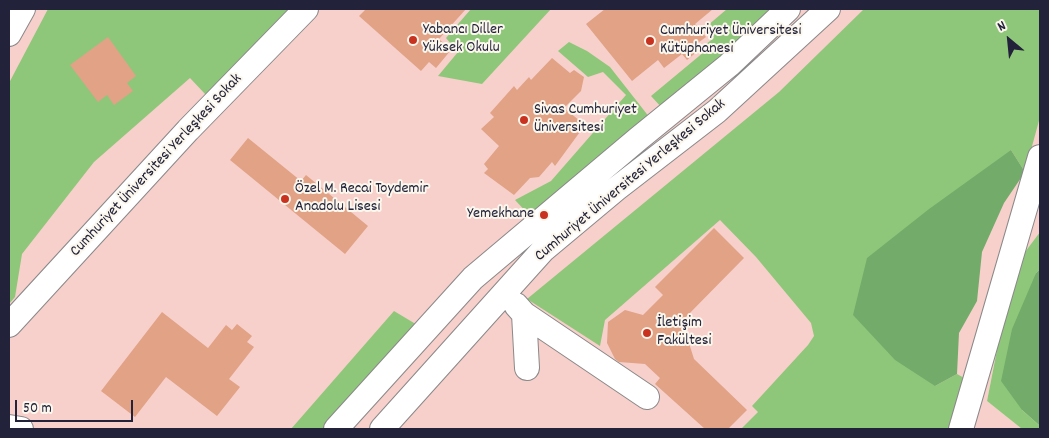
<!DOCTYPE html>
<meta charset="utf-8">
<style>
body{margin:0}
#map{position:relative;width:1049px;height:438px;overflow:hidden;background:#f2edd7;font-family:Dekko,sans-serif}
canvas{display:block}
.frame{position:absolute;inset:0;border:10px solid #22223b;pointer-events:none}
.north{position:absolute;left:984px;top:15px;width:50px;height:50px;-webkit-text-stroke:4px #fbf7ec;paint-order:stroke;rotate:332deg;font-size:14px;font-weight:700;line-height:20px;text-align:center;color:#22223b}
.north::after{content:'';display:block;margin:auto;width:18px;height:22px;background:#22223b;clip-path:polygon(50% 0,100% 100%,50% 72%,0 100%)}
.scale{position:absolute;left:15px;top:400px;width:118px;height:22px;box-sizing:border-box;border:2px solid #22223b;border-top:0;padding-left:6px;font-size:15px;line-height:18px;white-space:nowrap;color:#22223b;-webkit-text-stroke:4px #fbf7ec;paint-order:stroke}
</style>
<div id="map">
<canvas width="1049" height="438"></canvas>
<div class="frame"></div>
<div class="north">N</div>
<div class="scale">50 m</div>
</div>
<script>
const ctx = document.querySelector('canvas').getContext('2d');
ctx.lineJoin = 'round';
function paint(path, color) { ctx.fillStyle = color; ctx.fill(path, 'evenodd'); }
const toPath = rows => new Path2D(rows.map(r => 'M' + r).join(''));
function trace(path, color, width, dash) { ctx.strokeStyle = color; ctx.lineWidth = width; ctx.lineCap = dash ? 'butt' : 'round'; ctx.setLineDash(dash || []); ctx.stroke(path); }
function write(font, color, halo, rows, align = 'center') {
  ctx.font = font + ' Dekko,sans-serif'; ctx.lineWidth = 4; ctx.setLineDash([]); ctx.textBaseline = 'middle'; ctx.strokeStyle = halo; ctx.fillStyle = color; for (const [text, x, y, turn = 0] of rows) {
    ctx.save(); ctx.translate(x, y); ctx.rotate((+turn || 0) * Math.PI / 180); ctx.textAlign = isNaN(turn) ? turn : align; if (halo) ctx.strokeText(text, 0, 0); ctx.fillText(text, 0, 0); ctx.restore();
  }
}
const built = toPath([
 [9,9,1040,9,1040,232,1013,268,987,401,1022,429,9,429]
]);
const green = toPath([
 [48,9,292,9,206,95,190,78,94,162,22,254,15,297,9,304,9,83],
 [471,9,551,9,482,84,438,76,458,52,446,38],
 [727,9,772,9,727,54,663,109,651,96,704,52,702,47,714,38,707,26],
 [864,9,1040,9,1040,117,1025,172,1011,150,935,386,957,374,966,379,951,429,741,429,758,412,752,406,808,345,814,336,811,323,756,257,720,220,605,320,600,346,527,299,779,92],
 [569,42,587,51,610,67,650,118,532,218,515,200,551,181,626,95,603,72,588,77,558,51],
 [1040,232,1040,269,1036,273,1022,410,1040,426,1040,429,1022,429,987,401,1013,268],
 [394,311,419,326,327,429,291,429]
]);
const forest = toPath([
 [1011,150,1025,172,1004,203,982,252,977,301,959,333,957,374,935,386,895,360,853,315,867,258,929,209],
 [1040,269,1040,426,1022,410,1001,381,1012,329,1036,273]
]);
const building = toPath([
 [366,9,466,9,439,39,451,50,436,68,429,62,421,71,359,16],
 [605,9,713,9,695,24,706,37,695,45,699,50,687,60,682,54,664,68,658,60,632,81,586,24],
 [108,37,136,76,127,83,133,91,114,105,107,95,98,102,70,65],
 [552,58,570,73,574,70,584,77,581,91,564,108,585,125,555,166,552,162,539,177,530,178,514,195,484,173,488,169,484,164,499,146,481,129,494,117,490,113,514,86,517,90,529,77,531,80],
 [248,138,301,181,306,175,368,226,345,254,230,160],
 [714,228,744,258,682,321,694,359,747,410,728,429,705,429,655,384,660,378,645,364,619,362,615,359,607,343,608,322,625,310,643,315,663,295,655,287],
 [162,312,208,348,226,325,232,330,237,324,252,336,247,342,254,347,229,379,240,387,217,416,166,377,135,417,101,391]
]);
const minor = toPath([
 [9,34,23,9],
 [516,305,524,314,527,368],
 [524,314,647,397],
 [9,325,188,130,306,9],
 [9,427,21,429],
 [336,429,473,278,638,139,729,65,788,9],
 [382,429,543,250,616,189,717,111,828,9],
 [961,429,1040,157]
]);
const markers = [
 [413,40,5,"#c8321e"],
 [650,41,5,"#c8321e"],
 [524,120,5,"#c8321e"],
 [285,199,5,"#c8321e"],
 [544,215,5,"#c8321e"],
 [647,333,5,"#c8321e"]
];
const poiNames = [
 ["Yabancı Diller",423,31],
 ["Yüksek Okulu",423,49],
 ["Cumhuriyet Üniversitesi",660,32],
 ["Kütüphanesi",660,50],
 ["Sivas Cumhuriyet",534,111],
 ["Üniversitesi",534,129],
 ["Özel M. Recai Toydemir",295,190],
 ["Anadolu Lisesi",295,208],
 ["Yemekhane",534,215,"right"],
 ["İletişim",657,324],
 ["Fakültesi",657,342]
];
const streetNames = [
 ["Cumhuriyet Üniversitesi Yerleşkesi Sokak",157,166,-47],
 ["Cumhuriyet Üniversitesi Yerleşkesi Sokak",631,181,-40]
];
paint(built, '#f7d0cb');
paint(green, '#8fc77a');
paint(forest, '#73ac6a');
paint(building, '#e1a286');
trace(minor, '#8a8889', 26);
trace(minor, '#fff', 24);
for (const [x, y, r, color] of markers) { const dot = new Path2D(); dot.arc(x, y, r, 0, 2 * Math.PI); ctx.fillStyle = color; ctx.fill(dot); trace(dot, '#fbf7ec', 2); }
write('16px', '#22223b', '#fbf7ec', poiNames, 'left');
write('16px', '#22223b', '#fbf7ec', streetNames);
</script>
